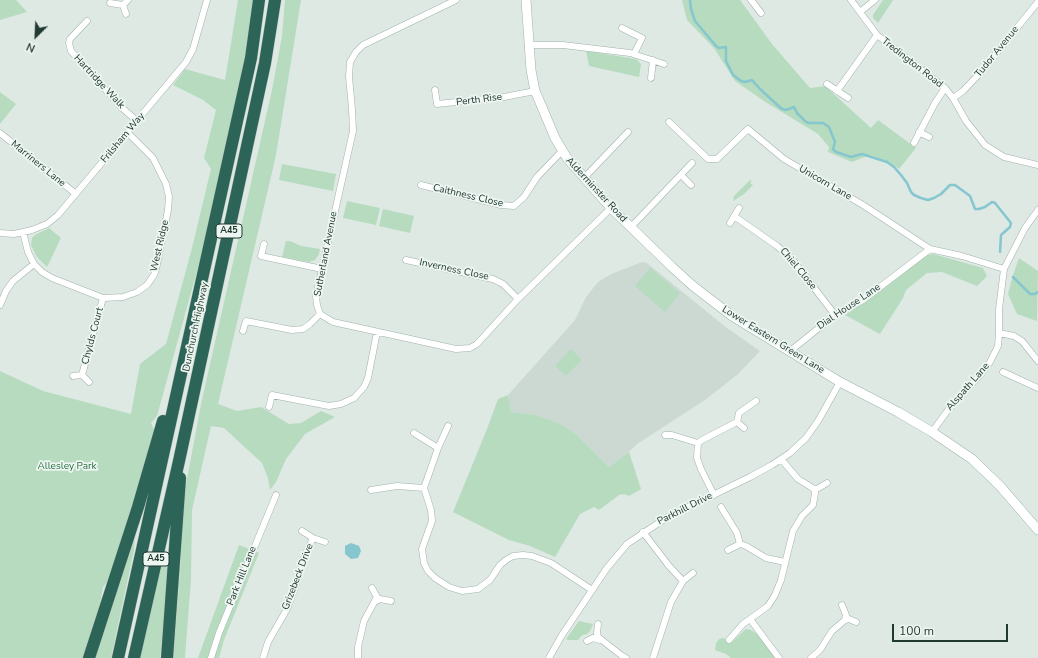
<!DOCTYPE html>
<style>
body{margin:0}
#map{position:relative;width:1038px;height:658px;overflow:hidden;background:#dee9e4;font-family:"Nunito Sans",sans-serif}
canvas{display:block}
.north{position:absolute;left:16px;top:16px;width:40px;height:40px;-webkit-text-stroke:3px #eef6f2;paint-order:stroke;rotate:204deg;font-size:11px;font-weight:700;line-height:16px;text-align:center;color:#203931}
.north::after{content:'';display:block;margin:auto;width:14px;height:18px;background:#203931;clip-path:polygon(50% 0,100% 100%,50% 72%,0 100%)}
.scale{position:absolute;left:892px;top:624px;width:116px;height:18px;box-sizing:border-box;border:2px solid #203931;border-top:0;padding-left:5px;font-size:12px;line-height:14px;white-space:nowrap;color:#203931;-webkit-text-stroke:3px #eef6f2;paint-order:stroke}
</style>
<div id="map">
<canvas width="1038" height="658"></canvas>
<div class="north">N</div>
<div class="scale">100 m</div>
</div>
<script>
const ctx = document.querySelector('canvas').getContext('2d');
ctx.lineJoin = 'round';
function paint(path, color) { ctx.fillStyle = color; ctx.fill(path, 'evenodd'); }
const toPath = rows => new Path2D(rows.map(r => 'M' + r).join(''));
function trace(path, color, width, dash) { ctx.strokeStyle = color; ctx.lineWidth = width; ctx.lineCap = dash ? 'butt' : 'round'; ctx.setLineDash(dash || []); ctx.stroke(path); }
function write(font, color, halo, rows, align = 'center') {
  ctx.font = font + ' "Nunito Sans",sans-serif'; ctx.lineWidth = 3.5; ctx.setLineDash([]); ctx.textBaseline = 'middle'; ctx.strokeStyle = halo; ctx.fillStyle = color; for (const [text, x, y, turn = 0] of rows) {
    ctx.save(); ctx.translate(x, y); ctx.rotate((+turn || 0) * Math.PI / 180); ctx.textAlign = isNaN(turn) ? turn : align; if (halo) ctx.strokeText(text, 0, 0); ctx.fillText(text, 0, 0); ctx.restore();
  }
}
const built = toPath([
 [642,262,647,263,727,328,760,351,737,375,705,400,637,444,629,452,609,467,577,435,535,415,511,412,508,395,575,320,586,297,598,282,611,274]
]);
const green = toPath([
 [0,0,16,0,27,12,0,20],
 [238,0,254,0,249,44,208,231,157,416,151,423,156,434,113,575,103,587,96,626,85,658,0,658,0,371,43,391,131,414,140,364,166,344,192,248,211,169,204,158,216,110,203,100,173,85,185,69,225,80],
 [285,0,301,0,276,155,218,404,237,411,261,407,289,424,301,423,321,411,335,417,305,434,286,459,276,482,270,490,268,478,262,463,224,428,211,426,192,510,191,579,185,658,173,658,181,560,182,506,201,404,272,90,282,36],
 [682,0,740,0,772,44,810,88,825,86,871,128,878,120,916,148,899,169,887,161,870,155,852,162,828,152,829,147,818,134,767,103,735,81,714,48,687,20],
 [883,0,893,0,878,23,873,18,873,15],
 [586,51,636,59,641,64,639,77,589,66],
 [0,92,16,104,0,124],
 [282,164,336,174,333,191,279,180],
 [750,180,752,181,750,183,753,185,744,194,733,201,734,196],
 [347,201,380,208,376,225,343,218],
 [383,209,414,216,410,233,379,226],
 [49,228,61,238,47,267,37,257,31,245,32,238,35,235],
 [286,241,290,241,301,246,320,249,319,254,315,260,309,262,282,257],
 [933,254,983,268,987,276,977,286,942,272,927,273,906,290,903,298,880,334,845,315,872,297,924,256],
 [1019,258,1038,271,1037,321,1017,314,1008,294,1013,275],
 [650,268,680,293,665,312,635,286],
 [571,349,582,360,566,376,555,366],
 [508,395,511,412,535,415,558,423,577,435,609,467,629,452,641,489,629,496,624,494,619,495,599,510,594,507,580,514,555,557,530,546,509,540,453,512,487,429,498,399],
 [135,532,134,550,111,658,95,658],
 [239,545,259,553,224,640,219,658,198,658],
 [164,555,171,555,160,658,140,658],
 [579,621,593,624,590,631,587,634,582,635,578,640,568,640,566,639],
 [746,629,751,630,757,634,776,658,731,658,726,654,715,650,716,643,719,639,723,638,732,642]
]);
const water = toPath([
 [351,543,359,546,361,551,358,558,351,559,345,554,345,546]
]);
const stream = toPath([
 [690,0,691,9,695,21,716,46,719,48,726,47,726,61,733,75,741,81,745,82,752,80,760,89,782,109,786,110,794,107,797,113,806,122,809,123,823,123,829,127,835,142,833,149,836,152,851,157,862,154,887,162,894,167,901,175,907,183,911,192,914,195,921,198,928,200,934,198,941,194,950,185,955,185,970,196,975,209,979,209,985,207,992,202,995,203,1011,223,1010,227,1001,235,1000,252],
 [1013,277,1030,294,1035,294,1038,292]
]);
const street = toPath([
 [456,0,363,45,356,52,350,62,349,77,352,109,353,131,316,296,317,305,320,314,333,322,456,349,470,348,477,344,518,299,611,208],
 [751,0,761,13],
 [851,0,877,35,945,88,953,98,966,121,985,145,1004,157,1038,165],
 [110,3,123,5],
 [860,12,875,0],
 [126,14,123,5,128,0],
 [87,21,70,39,69,43,71,51,121,107,137,121],
 [622,28,642,38,634,54],
 [528,45,563,45,630,53,664,64],
 [651,78,653,60],
 [827,84,848,98],
 [435,90,437,104,504,97,535,91],
 [837,91,877,35],
 [953,98,963,91,981,72,1038,2],
 [669,122,708,159,717,159,748,129,784,159,863,205,930,249,962,256,1004,269],
 [919,132,929,137],
 [0,133,76,194],
 [914,143,935,103,945,88],
 [681,175,691,185],
 [584,178,628,132],
 [421,185,501,205,514,206,524,197,537,177,562,151],
 [734,216,777,246,792,259,835,315],
 [730,223,739,208],
 [631,227,692,163],
 [23,232,28,252,34,264,42,272,52,278,103,298,123,297,137,292,147,285,154,275,156,269,168,210,169,197,166,184,153,158,128,133],
 [0,233,14,234,32,230,47,224,58,215,186,62,193,49,207,0],
 [264,244,261,256,322,269],
 [406,260,493,279,503,284,518,299],
 [0,305,6,291,13,281,34,264],
 [243,331,246,321,292,330,303,329,310,324,320,314],
 [999,333,1014,336,1022,341,1038,361],
 [789,352,835,315,863,300,930,249],
 [1003,372,1038,388],
 [82,375,103,298],
 [73,376,82,375,89,382],
 [269,407,272,395,329,406,341,404,354,398,364,387,368,378,377,332],
 [737,422,744,428],
 [932,432,948,410,981,374,990,362,998,346,999,333,999,309,1004,269,1025,228,1038,210],
 [414,433,438,448,424,488],
 [665,435,672,435,698,443],
 [438,448,448,426],
 [371,490,397,486,424,488,431,510,432,521,422,549,424,563,428,571,435,578,449,587,462,591,478,589,490,580,500,565,506,560,513,556,523,555,532,556,551,563,592,590],
 [815,490,827,483],
 [714,495,701,469,697,458,698,443,702,440,737,422,739,413,756,401],
 [721,507,737,533,740,544],
 [302,531,313,538,325,542],
 [643,532,669,566,683,581,671,602,653,658],
 [728,550,740,544,746,546,766,558,785,562],
 [683,581,693,573],
 [376,601,380,599,391,601],
 [842,605,846,615,845,620],
 [598,624,597,633,598,637,621,655,626,658],
 [729,640,743,624,750,619],
 [587,641,593,638,600,640],
 [211,658,219,633,276,495],
 [263,658,268,642,287,609,298,578,303,560,313,538],
 [358,658,358,647,364,621,377,597,372,588],
 [549,658,562,635,607,568,627,544,666,518,750,477,772,465,790,453,806,438,818,421,840,382],
 [779,658,750,619,768,606,775,595,781,580,793,531,802,516,813,505,815,493,815,490,811,487,798,479,781,459],
 [811,658,820,650,832,631,845,620,849,619,856,622]
]);
const secondary = toPath([
 [526,0,531,70,535,91,539,100,555,138,567,158,611,208,672,267,693,286,732,316,840,382,898,412,932,432,972,459,1000,486,1038,530]
]);
const highway = toPath([
 [89,658,138,507,163,421],
 [118,658,251,58,259,0],
 [134,658,179,461,265,63,275,0],
 [167,658,180,478]
]);
const shields = [
 [229,231,26],
 [156,559,26]
];
const shieldNames = [
 ["A45",229,231],
 ["A45",156,559]
];
const streetNames = [
 ["Tudor Avenue",997,52,-51],
 ["Tredington Road",912,63,38],
 ["Hartridge Walk",99,82,47],
 ["Perth Rise",479,100,-7],
 ["Frilsham Way",123,138,-50],
 ["Marriners Lane",38,164,39],
 ["Unicorn Lane",825,183,30],
 ["Alderminster Road",596,190,47],
 ["Caithness Close",468,196,13],
 ["West Ridge",160,246,-77],
 ["Sutherland Avenue",326,254,-79],
 ["Chiel Close",798,269,50],
 ["Inverness Close",454,270,12],
 ["Dial House Lane",849,307,-34],
 ["Dunchurch Highway",196,327,-78],
 ["Chylds Court",93,336,-75],
 ["Lower Eastern Green Lane",773,340,32],
 ["Alspath Lane",968,387,-49],
 ["Parkhill Drive",685,509,-27],
 ["Park Hill Lane",242,576,-68],
 ["Grizebeck Drive",298,577,-69]
];
const parkNames = [
 ["Allesley Park",67,467]
];
paint(built, '#ccd9d3');
paint(green, '#b6dbbf');
paint(water, '#85c6cf');
trace(stream, '#85c6cf', 2.5);
trace(street, '#a1b1ab', 7);
trace(secondary, '#9db5ab', 10);
trace(highway, '#bcc4c1', 13);
trace(street, '#fff', 6);
trace(secondary, '#fff', 9);
trace(highway, '#2c6457', 12);
for (const [x, y, w] of shields) { const box = new Path2D(); box.roundRect(x - w / 2, y - 7, w, 14, 3); ctx.fillStyle = '#eef6f2'; ctx.fill(box); trace(box, '#203931', 1); }
write('bold 9px', '#203931', null, shieldNames);
write('10px', '#203931', '#eef6f2', streetNames);
write('10px', '#2a6f43', '#eef6f2', parkNames);
</script>
